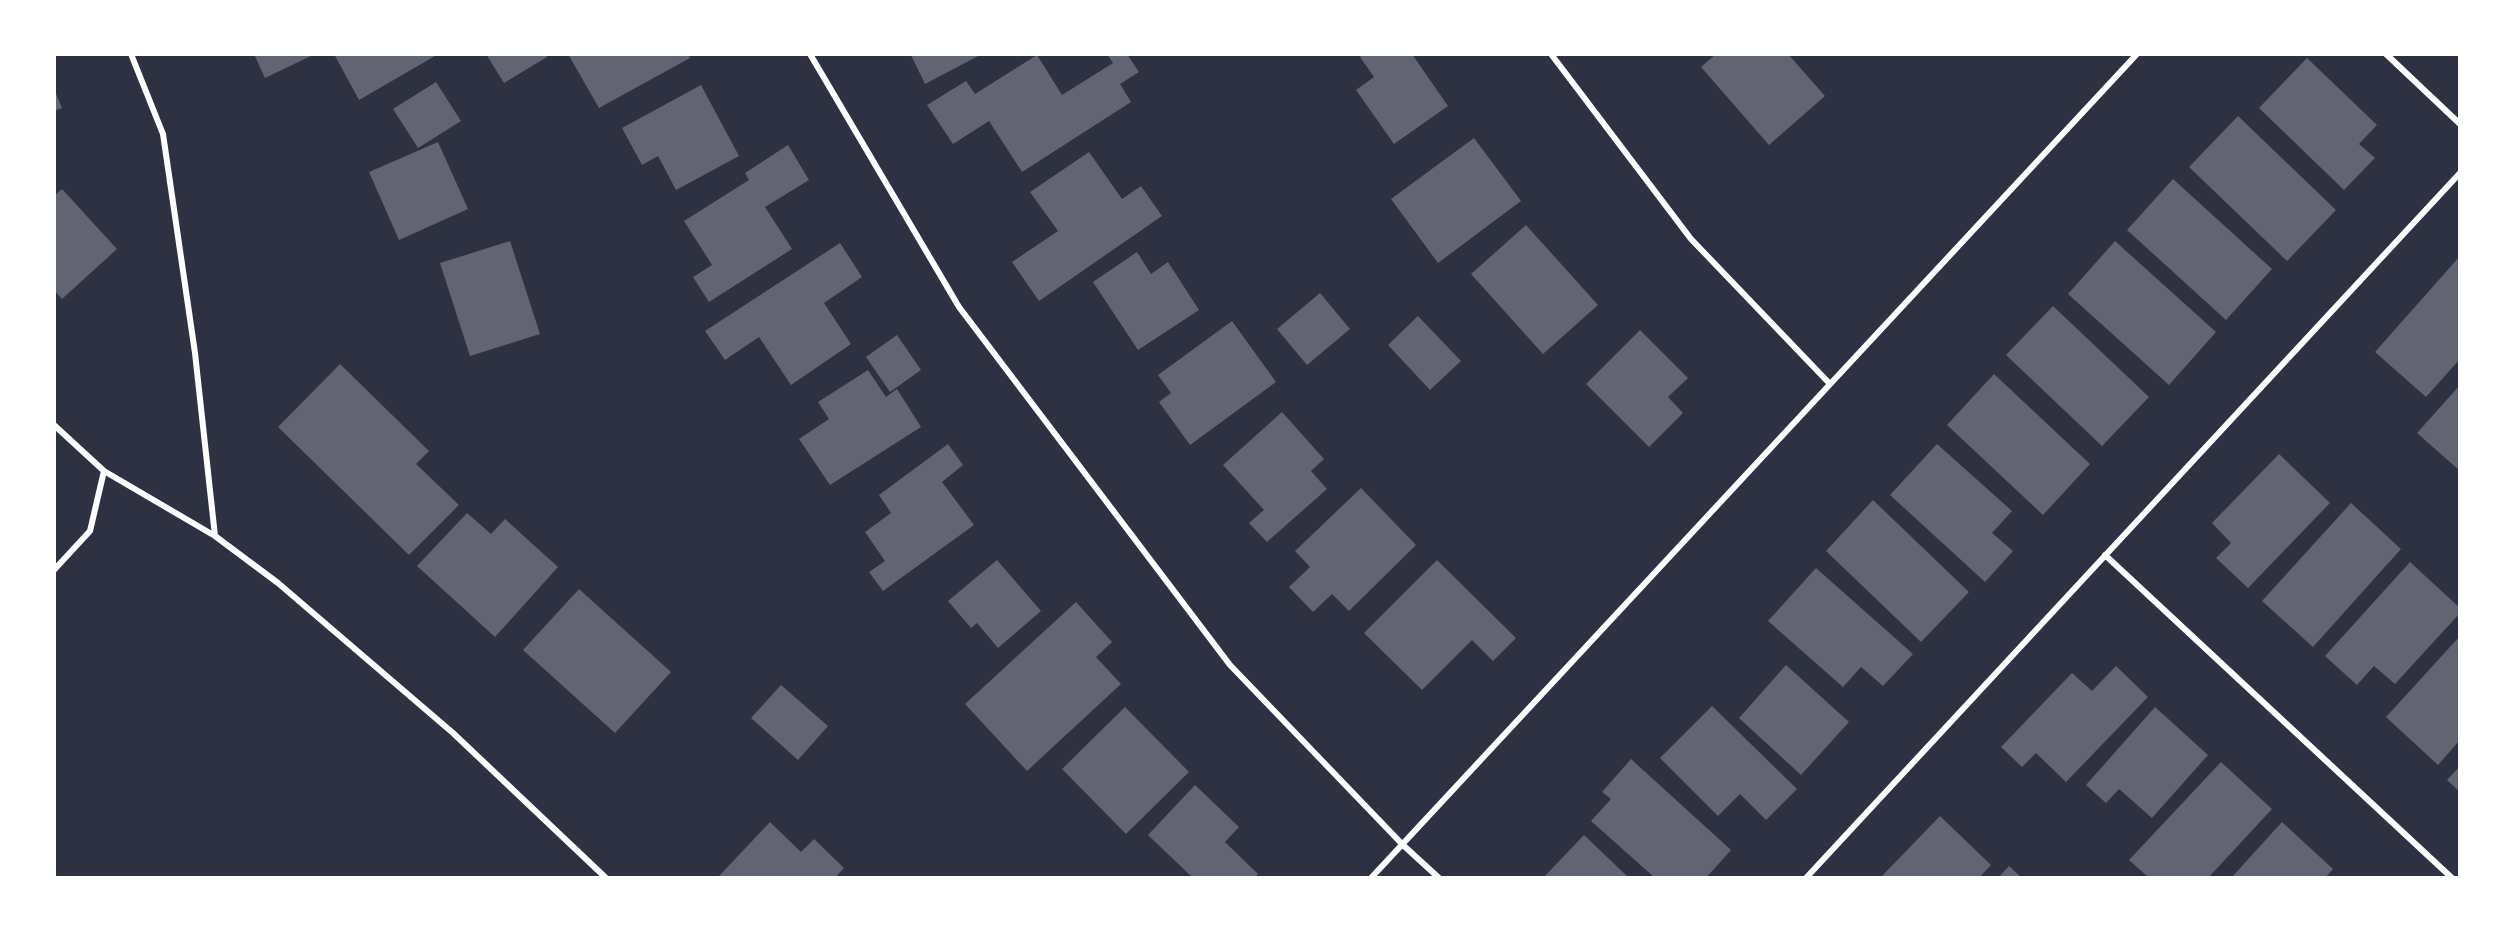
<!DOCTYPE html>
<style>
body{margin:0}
#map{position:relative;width:2514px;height:932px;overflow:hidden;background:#2d3142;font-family:Georgia,serif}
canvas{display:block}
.frame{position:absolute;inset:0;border:56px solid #fff;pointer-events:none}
</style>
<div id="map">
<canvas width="2514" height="932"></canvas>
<div class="frame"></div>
</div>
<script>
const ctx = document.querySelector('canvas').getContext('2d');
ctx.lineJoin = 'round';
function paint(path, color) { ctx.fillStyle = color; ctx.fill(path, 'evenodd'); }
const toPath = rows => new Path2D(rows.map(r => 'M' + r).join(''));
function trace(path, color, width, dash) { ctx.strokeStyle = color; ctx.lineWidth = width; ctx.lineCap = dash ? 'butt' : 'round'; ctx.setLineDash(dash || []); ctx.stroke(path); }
const building = toPath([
 [254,54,315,54,265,78],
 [334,54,434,54,435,56,359,100],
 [486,54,545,54,547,57,504,83],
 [568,54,688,54,690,58,599,108],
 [914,54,982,54,925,84,911,55],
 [1107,54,1127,54,1139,72,1120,84,1131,102,1022,172,989,121,953,144,927,105,966,81,975,94,1037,55,1062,95,1113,63],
 [1364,54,1412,54,1448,106,1394,144,1356,90,1374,77,1360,57],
 [1716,54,1788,54,1825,96,1769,145,1701,67],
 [2307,58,2377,125,2359,144,2375,158,2344,190,2259,108],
 [436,82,461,121,418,148,393,109],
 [701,85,739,156,676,190,658,156,642,165,622,128],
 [54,89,62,108,54,111],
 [2238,116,2336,210,2287,261,2189,167],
 [1474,138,1521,201,1438,263,1391,199],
 [438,142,468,209,399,240,369,172],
 [788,145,809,180,765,207,792,249,709,302,693,277,712,265,684,221,749,180,745,173],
 [1089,152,1122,199,1141,186,1162,216,1039,301,1012,262,1058,231,1030,192],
 [2173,179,2272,269,2226,320,2127,230],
 [62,189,117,249,62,299,54,290,54,196],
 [1526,225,1598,305,1543,354,1471,274],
 [510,241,540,334,470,356,440,263],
 [2115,241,2216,332,2169,385,2068,294],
 [840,243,862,277,824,303,851,344,791,385,759,337,725,360,705,331],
 [1137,252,1151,274,1168,262,1199,310,1138,350,1093,282],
 [2460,256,2460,359,2426,397,2375,352],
 [1320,293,1350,329,1307,365,1277,329],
 [2053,306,2149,397,2102,446,2006,355],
 [1418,316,1461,361,1430,390,1388,345],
 [1232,321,1276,382,1190,445,1159,402,1171,393,1158,375],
 [1640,330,1688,378,1668,397,1683,413,1649,447,1586,384],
 [897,335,921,370,890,392,866,357],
 [340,364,429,451,416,464,459,505,409,555,278,427],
 [868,370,886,397,897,389,921,427,830,485,799,439,829,419,818,402],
 [1994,374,2090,464,2043,515,1947,425],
 [2460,385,2460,471,2417,433],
 [1282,412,1324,459,1311,471,1327,489,1267,542,1249,523,1264,510,1223,465],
 [948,444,963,465,942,482,974,525,883,591,869,572,885,561,865,532,891,513,879,495],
 [1937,444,2012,511,1992,533,2013,551,1985,582,1890,495],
 [2279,454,2330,503,2248,588,2216,558,2231,543,2212,523],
 [1361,488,1416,545,1349,611,1332,594,1313,612,1289,587,1310,567,1295,551],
 [1873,500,1969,592,1921,642,1826,551],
 [2351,503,2401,549,2313,647,2262,601],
 [467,513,491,534,505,519,558,567,495,637,417,566],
 [997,560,1041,611,998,648,977,623,971,628,948,601],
 [1437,560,1516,638,1493,661,1472,640,1422,690,1364,633],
 [2410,562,2460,608,2460,613,2395,684,2374,666,2357,685,2325,656],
 [1816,568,1913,654,1883,686,1861,667,1843,687,1768,621],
 [579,589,671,672,615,733,523,650],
 [1076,602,1112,642,1096,657,1121,684,1027,771,965,704],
 [2460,636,2460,740,2438,765,2386,717],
 [1786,665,1849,722,1801,775,1739,718],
 [2116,666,2148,697,2066,782,2036,753,2022,767,2001,747,2072,673,2092,691],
 [781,685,828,726,798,760,751,718],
 [1712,706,1797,789,1766,820,1740,794,1718,816,1660,758],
 [1125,707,1189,772,1126,834,1062,769],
 [2155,707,2208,755,2152,818,2119,789,2106,803,2086,785],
 [1631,759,1731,850,1706,878,1655,878,1591,821,1611,799,1602,792],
 [2221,762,2272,809,2208,878,2149,878,2129,860],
 [2460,766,2460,792,2447,780],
 [1195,785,1239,827,1225,842,1258,874,1255,878,1193,878,1148,835],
 [1940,816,1991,865,1979,878,1880,878],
 [770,822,801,852,814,839,844,868,835,878,721,878,719,876],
 [2282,822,2333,869,2325,878,2231,878],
 [1584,835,1629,878,1543,878],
 [2009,866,2022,878,1998,878]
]);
const minor = toPath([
 [131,54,163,134,195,353,215,536],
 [810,54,959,307,1230,665,1403,845,1439,878],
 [1551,54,1691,239,1830,384],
 [2386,54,2460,124],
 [54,425,104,471,215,536,278,583,453,733,606,878],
 [2105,555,2452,878],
 [54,570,90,531,104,471],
 [1371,878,2137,54],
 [1806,878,2460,173]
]);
paint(building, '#626471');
trace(minor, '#fff', 6);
</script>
